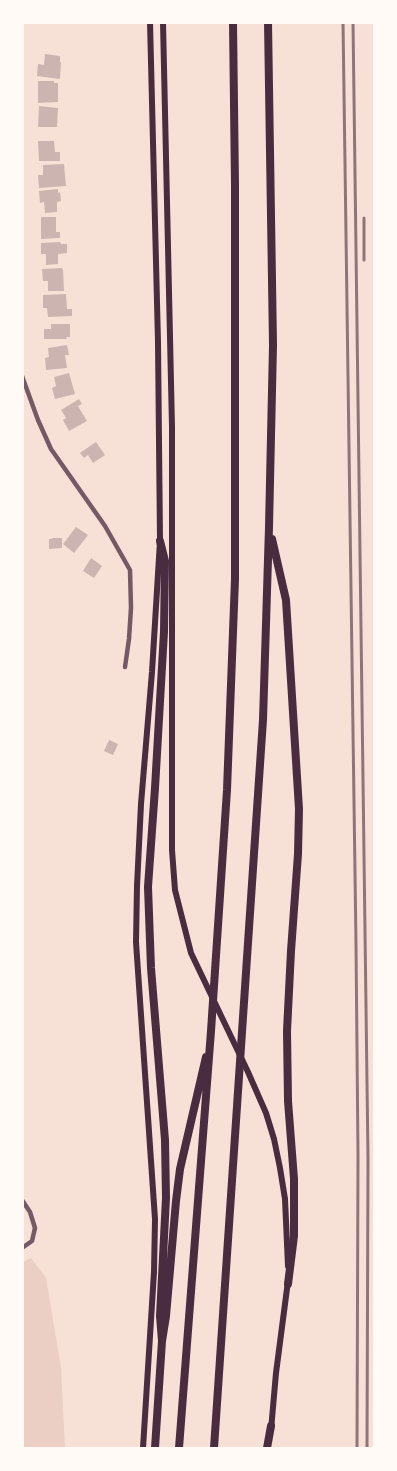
<!DOCTYPE html>
<style>
body{margin:0}
#map{position:relative;width:397px;height:1471px;overflow:hidden;background:#f7e1d7;font-family:"DM Sans",sans-serif}
canvas{display:block}
.frame{position:absolute;inset:0;border:24px solid #fffaf5;pointer-events:none}
</style>
<div id="map">
<canvas width="397" height="1471"></canvas>
<div class="frame"></div>
</div>
<script>
const ctx = document.querySelector('canvas').getContext('2d');
ctx.lineJoin = 'round';
function paint(path, color) { ctx.fillStyle = color; ctx.fill(path, 'evenodd'); }
const toPath = rows => new Path2D(rows.map(r => 'M' + r).join(''));
function trace(path, color, width, dash) { ctx.strokeStyle = color; ctx.lineWidth = width; ctx.lineCap = dash ? 'butt' : 'round'; ctx.setLineDash(dash || []); ctx.stroke(path); }
const green = toPath([
 [31,1258,46,1278,61,1368,65,1448,23,1448,22,1262]
]);
const building = toPath([
 [45,54,60,56,60,62,61,62,60,79,37,76,38,64,44,65],
 [38,81,54,81,54,83,58,83,58,102,38,103],
 [39,106,58,108,57,127,38,127],
 [38,141,54,141,55,152,60,152,60,161,39,161],
 [64,164,66,186,39,188,38,175,43,175,43,165],
 [58,189,58,193,60,192,61,201,57,202,57,212,45,213,44,202,40,203,39,191],
 [41,217,56,217,56,232,60,232,60,238,41,239],
 [60,242,61,244,67,244,67,253,58,254,58,264,46,265,46,254,41,254,41,243],
 [62,268,63,270,64,291,48,291,48,281,43,281,42,269],
 [66,294,67,309,72,309,72,316,48,317,47,308,43,308,43,295],
 [51,324,70,324,70,337,66,337,67,339,44,339,44,329,51,329],
 [67,345,69,355,65,355,67,368,46,370,45,358,49,357,48,348],
 [69,373,75,394,55,399,52,388,56,386,54,377],
 [79,399,82,404,78,406,87,421,69,431,63,420,66,418,61,410],
 [96,442,105,455,93,463,88,455,84,458,80,453],
 [76,527,88,535,74,553,63,544],
 [52,538,62,538,62,548,49,549,49,539,52,539],
 [91,558,102,566,94,578,83,571],
 [109,740,118,744,113,755,104,751]
]);
const minor = toPath([
 [22,376,38,420,51,449,105,526,130,570,131,608,129,639,125,667],
 [22,1200,30,1212,35,1228,32,1241,22,1248]
]);
const secondary = toPath([
 [163,22,172,427,172,850,175,890,191,953,248,1072,266,1113,274,1139,280,1168,285,1199,288,1266],
 [271,1430,276,1373,288,1281],
 [143,1448,154,1272,155,1219,136,942,137,886,141,804,152,672,160,541,158,342,150,22]
]);
const motorway = toPath([
 [272,539,286,600,299,809,298,854,291,951,287,1031,288,1101,294,1179,294,1236,288,1284],
 [160,541,165,561,164,632,155,788,148,887,151,968,165,1140,166,1198,160,1316,162,1341],
 [155,1448,162,1341,166,1316,176,1201,180,1169,206,1057],
 [179,1448,211,1031,227,790,235,579,235,185,233,22],
 [214,1448,263,720,269,527,273,345,268,22],
 [267,1448,271,1426]
]);
const rail = toPath([
 [343,22,356,944,358,1156,357,1448],
 [353,22,368,1158,367,1448],
 [364,218,364,260]
]);
paint(green, '#ebcfc5');
paint(building, '#ccb4b1');
trace(minor, '#755966', 4.5);
trace(secondary, '#4a2c40', 6);
trace(motorway, '#4a2c40', 8);
trace(rail, '#8f747c', 3);
</script>
